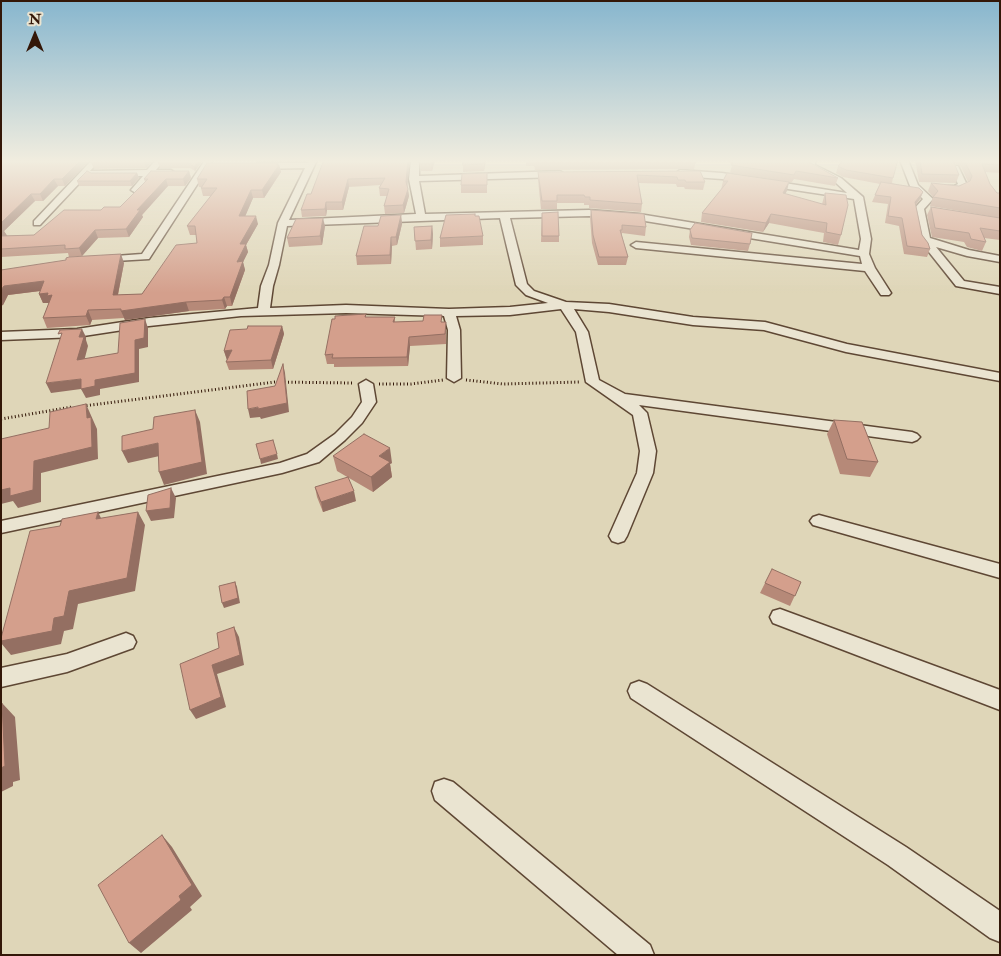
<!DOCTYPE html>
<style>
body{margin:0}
#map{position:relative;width:1001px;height:956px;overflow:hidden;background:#dfd6b8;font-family:"IM FELL Double Pica",serif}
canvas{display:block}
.frame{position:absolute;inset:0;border:2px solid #331708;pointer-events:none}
.north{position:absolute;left:10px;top:10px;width:50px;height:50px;-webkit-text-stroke:4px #eae4d1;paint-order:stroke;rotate:0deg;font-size:14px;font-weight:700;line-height:20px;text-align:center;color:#331708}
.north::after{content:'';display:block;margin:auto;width:18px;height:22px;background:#331708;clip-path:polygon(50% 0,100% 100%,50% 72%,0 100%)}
</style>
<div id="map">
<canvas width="1001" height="956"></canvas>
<div class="frame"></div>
<div class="north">N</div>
</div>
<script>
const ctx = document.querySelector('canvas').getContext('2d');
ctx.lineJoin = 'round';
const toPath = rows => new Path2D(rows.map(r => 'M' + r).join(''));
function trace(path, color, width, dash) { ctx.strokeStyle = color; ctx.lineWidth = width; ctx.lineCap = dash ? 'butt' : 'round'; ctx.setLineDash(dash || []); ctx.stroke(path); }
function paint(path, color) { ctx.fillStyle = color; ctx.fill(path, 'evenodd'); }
const path = toPath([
 [466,380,503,384,580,382],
 [379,384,411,384,443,380],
 [83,406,275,382,353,383],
 [1,419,72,407]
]);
const street = toPath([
 [92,160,100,160,90,171,147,170,156,160,164,160,156,170,171,170,175,173,171,176,152,176,139,192,136,193,131,190,143,176,93,176,89,173,40,225,34,225,34,221,92,160],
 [205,160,213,160,149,259,98,262,97,260,102,257,142,254,205,160],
 [309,160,317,160,289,220,416,214,409,179,411,160,419,160,419,176,560,171,564,174,560,177,419,181,425,214,589,210,639,214,859,250,861,239,854,199,722,179,680,176,676,173,680,170,722,173,847,193,835,182,808,168,807,160,815,160,815,165,841,178,863,197,871,239,869,254,875,268,891,293,889,295,881,295,865,271,636,248,631,245,636,242,862,264,860,256,639,220,589,216,510,218,527,284,534,291,566,302,609,304,693,317,765,322,847,344,1000,373,1000,381,846,352,764,330,693,325,609,312,574,309,588,332,599,380,625,394,912,432,917,434,920,437,917,440,912,442,639,405,647,413,656,451,653,473,627,536,624,541,618,543,612,541,609,536,637,473,640,451,633,415,586,382,576,332,561,309,510,315,456,316,460,330,461,378,454,382,447,378,448,330,444,316,346,313,241,316,149,326,77,337,1,340,1,332,77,329,149,318,258,308,261,286,269,265,278,223,305,168,258,169,254,166,258,163,308,163,309,160],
 [500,218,516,285,526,295,548,303,510,307,449,309,346,305,270,308,273,286,279,265,287,226,500,218],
 [900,160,908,160,918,185,933,199,924,209,930,238,969,250,1000,256,1000,262,967,256,936,247,964,281,1000,287,1000,294,956,286,921,242,914,209,923,199,910,186,900,160],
 [952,166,958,166,967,185,956,192,941,190,941,186,954,186,958,184,951,168,952,166],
 [366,380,373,384,376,402,362,423,345,440,319,462,282,473,1,533,1,521,280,463,307,454,335,434,352,417,362,402,359,384,366,380],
 [819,515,1000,564,1000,578,813,525,810,521,813,517,819,515],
 [780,609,1000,690,1000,710,773,623,770,617,773,611,780,609],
 [126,633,133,636,136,642,133,648,67,672,1,687,1,668,67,654,126,633],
 [639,681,647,684,906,847,1000,911,1000,942,990,938,888,865,631,698,628,691,631,684,639,681],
 [444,779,453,782,650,945,654,955,618,955,435,800,432,791,435,782,444,779]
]);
const wall = toPath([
 [4,160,90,160,65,186,58,186,43,201,35,201,4,231,7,236,34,235,101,210,120,207,145,182,144,179,189,171,191,178,185,186,168,186,142,215,143,217,129,237,98,238,82,256,69,257,68,253,1,257,1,161],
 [154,160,146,168,94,169,91,162],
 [203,160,195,171,190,168,160,168,158,163],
 [214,160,251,160,251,161,215,161],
 [410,160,407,186,409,196,404,213,385,214,384,206,387,196,380,196,379,188,381,185,349,187,343,210,327,210,326,216,302,217,301,210,311,194,323,162],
 [420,160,435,160,432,171,421,171],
 [462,160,486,160,484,171,463,172,463,162,462,162],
 [526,160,695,160,696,162,694,169,535,170,534,166,526,166],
 [727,160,808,160,809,162,838,178,835,186,794,179,792,182,789,182,785,194,822,204,825,193,841,235,838,245,823,242,824,233,769,223,763,232,701,222,702,213,721,190,723,181,768,179,730,173,732,164],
 [915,160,1000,160,1000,173,985,172,990,184,997,193,1000,193,1000,218,930,206,933,197,928,191,931,183,959,186,968,182,961,167,955,163,954,164,959,175,956,183,919,182],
 [279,165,281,172,264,198,253,198,245,216,258,224,246,245,248,252,243,262,245,270,232,306,227,306,225,309,189,311,125,320,124,318,92,320,90,325,47,328,43,318,49,303,43,303,39,294,40,291,8,295,3,305,1,270,124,263,118,295,142,294,197,243,196,235,190,235,187,226,211,196,203,196,201,188,202,187,199,187,197,179],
 [838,166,893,178,892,183,923,192,920,199,916,205,922,235,930,249,927,257,904,254,899,226,885,223,888,204,872,202,880,184,843,177,836,173],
 [700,171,705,182,703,190,685,189,684,187,677,187,676,184,638,183,642,204,641,212,589,208,589,205,584,205,584,203,557,203,557,209,541,209,538,180,538,172],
 [137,173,139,178,132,186,79,186,77,181],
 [487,173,487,193,461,193,461,185],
 [931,207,1000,218,1000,240,984,238,986,242,982,251,967,247,964,242,932,237,927,215],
 [591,210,646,227,645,236,622,233,622,236,628,257,626,265,598,265,592,243,590,218],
 [542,213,559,236,559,242,541,242],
 [401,215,402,224,397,245,392,246,391,264,357,265,356,256,378,226],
 [325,226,322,245,289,247,287,238],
 [432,226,433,234,432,249,416,250,414,227],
 [690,230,750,244,748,251,691,245,689,237],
 [483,236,483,245,440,247,440,238],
 [366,314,366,317,395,317,395,322,442,322,446,331,446,344,410,346,408,366,334,367,334,364,327,364,325,355],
 [282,326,284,334,273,369,229,370,226,362,227,360,224,351,247,329],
 [834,420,878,462,870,477,840,474,827,434],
 [333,456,392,463,390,464,392,477,373,492,337,471],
 [315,487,356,501,323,512,317,497],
 [801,582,790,606,760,593,765,583]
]);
const shadedWall = toPath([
 [81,160,90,160,65,186,62,179],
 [145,160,154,160,146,168,144,161],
 [199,160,203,160,195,171,194,167],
 [408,160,410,160,407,190,406,182],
 [432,160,435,160,432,171,431,164],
 [485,160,486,160,484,171,484,164],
 [278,163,278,166,279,165,281,172,264,198,262,190],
 [189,171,191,178,185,186,183,179],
 [137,173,139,178,132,186,130,181],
 [54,179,58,186,43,201,40,194],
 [166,179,168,186,142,215,143,217,129,237,126,229,137,210],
 [348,179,349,187,343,210,342,202],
 [789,182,787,191,780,202,783,193],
 [408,189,409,196,404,213,403,205],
 [251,190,253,198,242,224,239,216],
 [923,192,920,199,912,209,915,202],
 [31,194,35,201,4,231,8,237,1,243,1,223],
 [326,202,327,210,326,216,325,209],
 [771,214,769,223,763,232,766,223],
 [401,215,402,224,397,245,396,237],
 [256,216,258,224,246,245,248,252,243,262,245,270,232,306,230,297,237,262,240,244],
 [323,218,325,226,322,245,320,236],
 [432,226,433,234,432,249,431,240],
 [95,230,98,238,82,256,79,248],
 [391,237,392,246,391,264,390,255],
 [121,254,124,263,116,304,113,295],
 [44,281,48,290,8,295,3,305,1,306,1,290,4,286],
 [48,293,52,295,50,303,43,303,39,294],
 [224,297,227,306,225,309,222,300],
 [186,302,189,311,125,320,121,311],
 [88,310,92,320,90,325,86,316],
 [145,319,148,328,148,347,139,349,139,382,100,389,100,395,86,398,81,389,51,393,46,383,81,379,95,380,135,340],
 [282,326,284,334,273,369,271,360],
 [82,329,86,337,86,340,88,346,82,369,77,360,79,337],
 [409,337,410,346,408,366,407,357],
 [232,350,227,360,224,351],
 [283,364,285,373,289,412,261,419,260,417,250,418,248,409,287,403],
 [86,404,97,429,98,459,41,473,41,502,18,508,13,501,1,504,1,490,34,461,87,418],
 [195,410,200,422,207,474,164,485,159,472],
 [158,443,164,455,128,463,122,451],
 [390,448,392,463,390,464,392,477,373,492,371,477,379,456],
 [277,454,278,459,261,464,260,459],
 [171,488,176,498,174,518,151,521,146,511],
 [354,491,356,501,323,512,321,502],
 [98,512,105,526,96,519],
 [138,512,145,525,135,591,78,604,73,629,64,631,61,644,11,655,1,643,1,641,54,618,69,591],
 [235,582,237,587,240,603,224,608,222,603],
 [234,627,239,637,244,665,217,674,226,707,196,719,190,710,212,665],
 [2,703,15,717,20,780,13,782,13,786,1,792],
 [162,835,172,847,202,896,190,907,192,910,141,953,129,943,179,896]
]);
const building = toPath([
 [4,160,81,160,62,179,54,179,40,194,31,194,1,223,1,161,4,160],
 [93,160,145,160,144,161,91,162,93,160],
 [161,160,199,160,194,167,189,163,158,163,161,160],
 [323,160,408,160,406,182,408,189,403,205,384,206,389,189,379,188,385,178,348,179,342,202,326,202,325,209,301,210,307,194,311,194,323,162,323,160],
 [420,160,432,160,431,164,420,164,420,160],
 [464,160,485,160,484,164,462,165,464,160],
 [535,160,695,160,696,162,536,162,535,160],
 [734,160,808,160,809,162,838,178,796,171,794,175,731,165,734,160],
 [843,160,898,160,893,178,846,170,838,166,843,160],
 [920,160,953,160,959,175,922,174,920,160],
 [964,160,1000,160,1000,165,982,164,990,184,997,193,1000,193,1000,208,933,197,938,191,931,183,959,186,970,181,972,176,964,160],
 [207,163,278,163,277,165,279,165,262,190,251,190,239,216,256,216,240,244,246,244,237,262,243,261,230,297,224,297,222,300,186,302,121,311,121,309,88,310,86,316,43,318,52,295,47,296,48,293,39,294,44,281,4,286,1,290,1,270,66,260,66,258,69,257,121,254,113,295,142,294,176,245,197,243,195,226,187,226,217,188,201,188,207,179,197,179,207,163],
 [87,171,91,173,137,173,130,181,77,181,87,171],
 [151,171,189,171,183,179,166,179,137,210,140,210,126,229,95,230,79,248,65,249,65,245,1,249,1,236,34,235,64,210,101,210,104,207,120,207,148,179,144,179,151,171],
 [700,171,705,182,686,182,685,180,678,180,677,177,637,175,642,204,590,200,590,197,585,197,584,195,557,195,557,201,542,201,538,172,700,171],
 [487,173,487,185,461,185,462,174,487,173],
 [727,173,789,182,783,193,826,205,825,193,846,195,848,205,841,235,826,232,827,223,771,214,766,223,702,213,728,181,723,181,727,173],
 [881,182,919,188,923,192,915,202,922,235,928,243,930,249,907,246,902,218,888,216,891,197,875,195,881,182],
 [931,207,1000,218,1000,231,980,228,986,242,971,239,969,233,935,228,931,207],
 [591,210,644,214,646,227,622,225,622,230,620,230,628,257,599,257,593,235,591,210],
 [558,212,559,236,542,236,542,213,558,212],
 [475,214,475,216,479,216,483,236,440,238,446,215,475,214],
 [401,215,396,237,391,237,390,255,356,256,364,226,378,226,381,216,401,215],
 [323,218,320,236,287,238,296,219,323,218],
 [695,223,752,233,750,244,692,238,690,230,695,223],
 [432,226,431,240,415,241,414,227,432,226],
 [366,314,365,317,395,317,393,322,423,321,424,315,442,315,441,322,446,322,445,334,409,337,407,357,332,358,333,354,325,355,332,319,335,319,335,316,366,314],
 [145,319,144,338,135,340,135,373,95,380,95,386,81,389,81,379,46,383,62,333,58,334,60,330,82,329,79,337,84,337,77,360,118,353,120,323,145,319],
 [248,326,282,326,271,360,226,362,232,350,224,351,230,330,247,329,248,326],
 [283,364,287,403,258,409,258,407,248,409,247,391,275,386,283,364],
 [86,404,87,418,91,417,92,447,34,461,33,490,10,496,10,488,1,490,1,439,49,428,50,412,86,404],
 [195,410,202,462,159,472,158,443,122,451,122,436,153,429,154,417,195,410],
 [834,420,862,422,878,462,847,459,834,420],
 [364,434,390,448,379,456,390,462,371,477,333,456,364,434],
 [273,440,277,454,260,459,256,444,273,440],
 [348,477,354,491,321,502,315,487,348,477],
 [171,488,170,508,146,511,148,495,171,488],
 [98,512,96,519,138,512,127,578,69,591,64,616,54,618,52,631,1,641,1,638,30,531,60,526,62,519,98,512],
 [772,569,801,582,795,596,765,583,772,569],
 [235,582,238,598,222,603,219,586,235,582],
 [234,627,240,655,212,665,221,697,190,710,180,664,219,648,217,633,234,627],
 [1,703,2,703,5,766,1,768,1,703],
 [162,835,192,885,179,896,181,900,129,943,98,885,162,835]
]);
trace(street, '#5e4734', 3);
trace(path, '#331708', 3, [1, 2.5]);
paint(street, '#eae4d1');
paint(wall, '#b68978');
paint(shadedWall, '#946f62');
paint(building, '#d49f8c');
trace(building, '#946f62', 1);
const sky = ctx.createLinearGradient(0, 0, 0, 293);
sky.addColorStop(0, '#87b6ce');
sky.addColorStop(0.55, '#f1eddf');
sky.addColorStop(1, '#f1eddf00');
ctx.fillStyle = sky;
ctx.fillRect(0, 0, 1001, 293);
</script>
